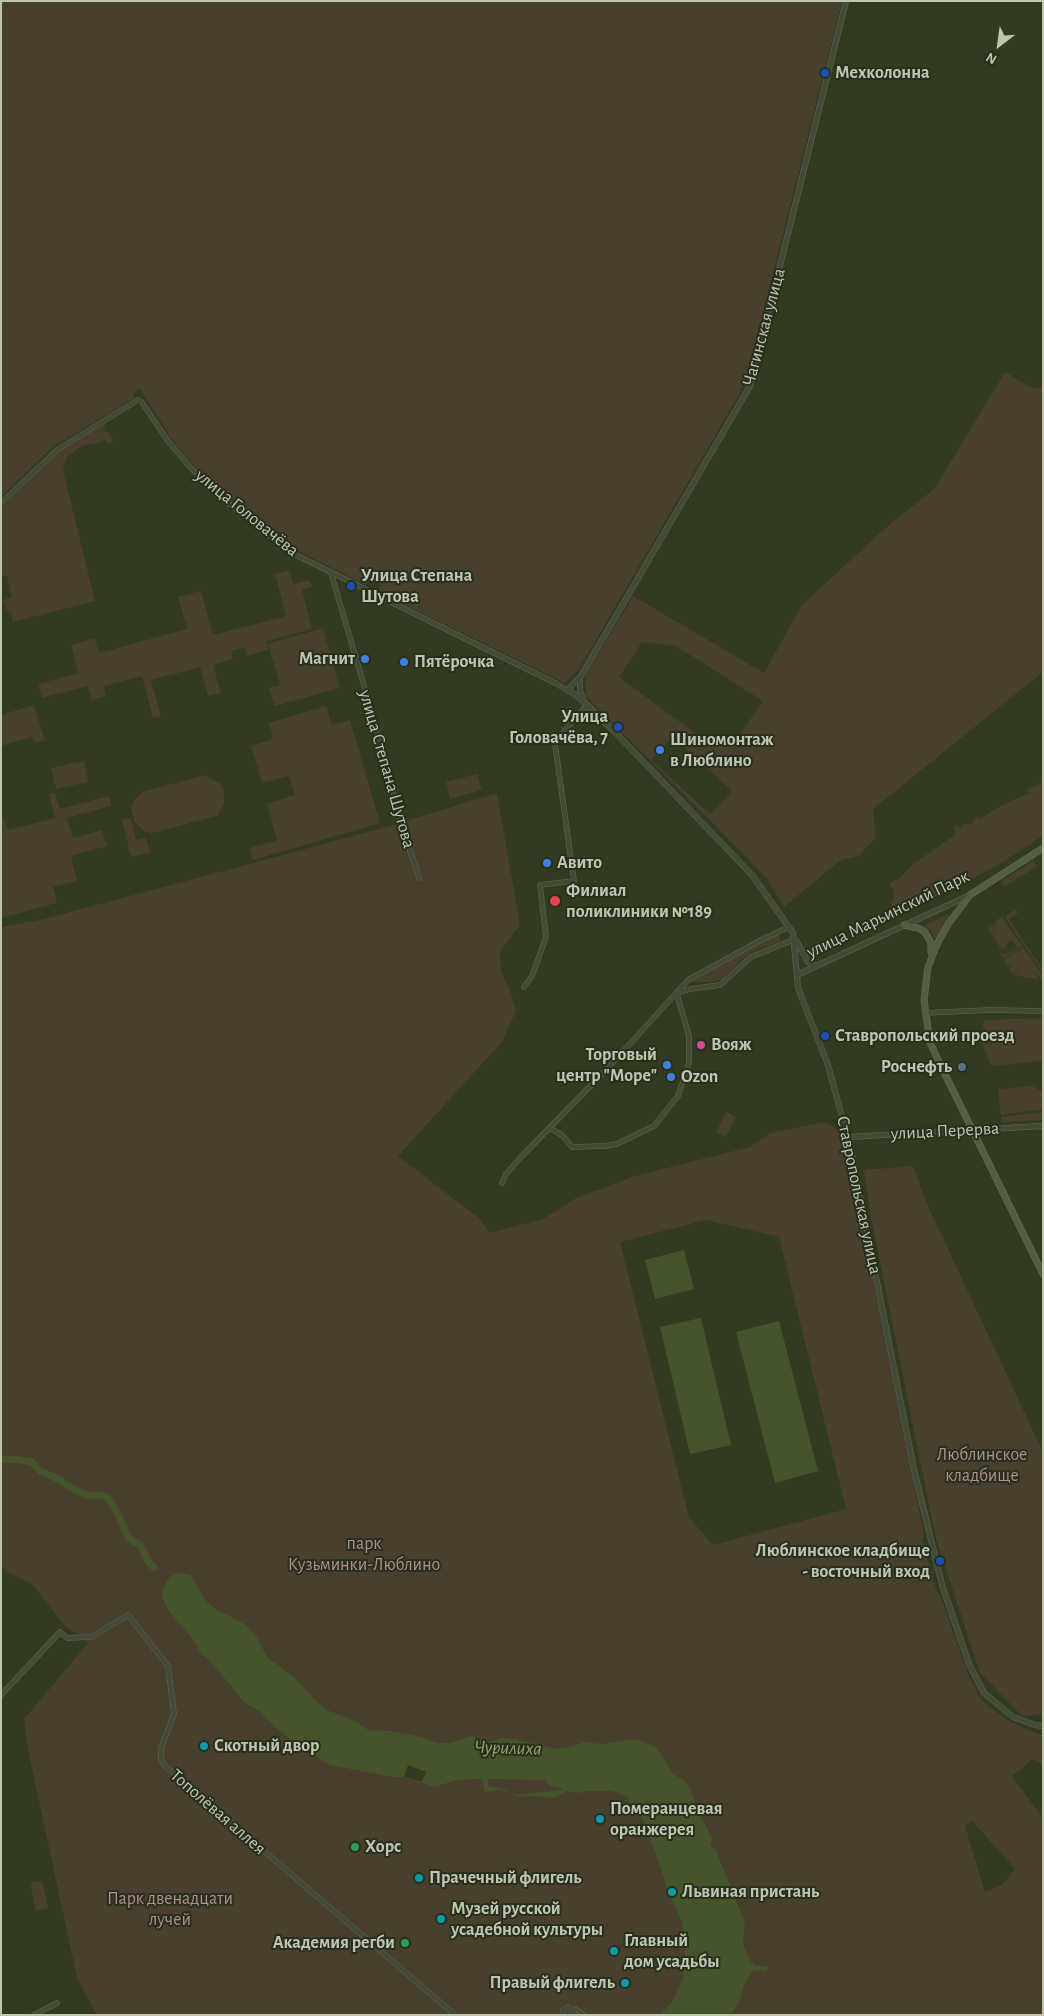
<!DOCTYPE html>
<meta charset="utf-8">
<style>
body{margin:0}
#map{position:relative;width:1044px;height:2016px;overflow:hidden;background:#323a22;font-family:"Alegreya Sans",sans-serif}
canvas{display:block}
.frame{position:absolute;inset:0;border:2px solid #bec6b0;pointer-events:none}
.north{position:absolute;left:974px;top:20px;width:50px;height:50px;-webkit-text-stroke:4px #282f1b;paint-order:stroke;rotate:210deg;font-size:14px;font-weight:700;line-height:20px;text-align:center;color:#bec6b0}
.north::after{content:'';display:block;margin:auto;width:18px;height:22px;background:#bec6b0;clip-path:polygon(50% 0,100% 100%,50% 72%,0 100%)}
</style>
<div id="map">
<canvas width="1044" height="2016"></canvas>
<div class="frame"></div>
<div class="north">N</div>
</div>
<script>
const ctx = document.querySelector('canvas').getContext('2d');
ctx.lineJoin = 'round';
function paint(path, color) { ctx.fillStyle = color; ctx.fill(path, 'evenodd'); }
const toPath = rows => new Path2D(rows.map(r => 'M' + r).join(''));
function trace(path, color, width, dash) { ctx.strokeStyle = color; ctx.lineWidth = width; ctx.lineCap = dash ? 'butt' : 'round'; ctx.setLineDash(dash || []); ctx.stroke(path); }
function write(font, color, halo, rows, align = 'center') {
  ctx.font = font + ' "Alegreya Sans",sans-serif'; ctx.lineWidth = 4; ctx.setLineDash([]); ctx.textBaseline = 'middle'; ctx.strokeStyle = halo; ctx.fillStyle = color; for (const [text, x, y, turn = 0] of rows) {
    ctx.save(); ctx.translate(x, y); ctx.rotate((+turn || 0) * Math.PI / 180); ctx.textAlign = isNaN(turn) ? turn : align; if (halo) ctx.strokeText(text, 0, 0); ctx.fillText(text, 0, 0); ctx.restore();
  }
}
const green = toPath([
 [1,1,842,1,748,372,740,393,579,669,564,683,380,592,381,578,377,576,366,585,294,549,225,495,193,465,171,438,140,389,133,393,133,399,54,446,1,497],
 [1005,372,1033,389,1043,387,1043,672,873,809,876,837,859,856,841,860,784,907,766,877,586,696,585,676,633,596,764,673,801,606,883,530,935,488],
 [642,642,676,646,763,701,735,741,710,744,619,677],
 [673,737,732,791,710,814,651,760],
 [103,423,106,429,102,431,109,432,113,441,111,443,107,443,104,439,98,443,84,445,67,457,63,470,95,601,13,622,11,612,8,613,3,600,12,597,7,576,1,577,1,508,60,450],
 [289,570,293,584,310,580,312,587,302,590,312,629,266,641,268,650,247,656,244,648,231,651,233,659,213,665,221,693,208,696,200,667,151,680,161,716,153,718,142,676,104,686,106,696,92,700,88,686,42,698,38,684,78,673,71,645,95,638,99,653,187,629,178,597,201,591,213,635,286,616,275,574],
 [323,628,340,688,275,706,269,688,280,685,268,644],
 [34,705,45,740,34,743,32,737,1,746,1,715],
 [326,706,332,725,350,720,380,823,253,860,250,848,277,840,267,804,295,795,289,776,262,783,251,746,273,739,269,723],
 [84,761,88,782,56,789,51,768],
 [477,774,482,790,450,799,446,782],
 [205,775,219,783,224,790,224,804,217,816,152,833,144,831,134,821,131,808,133,802,142,792],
 [1043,782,1043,836,997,866,891,919,893,911,890,904,893,900,894,890,889,885,890,883,900,878,912,865,956,834,954,826,956,825,961,828,964,824,971,824,973,823,975,817,981,819,995,809,1029,793,1027,790,1030,788],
 [55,793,60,809,109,796,111,806,67,818,73,838,102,830,107,846,71,856,77,881,53,887,57,903,1,918,1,811,8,830,55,818,49,794],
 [497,793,520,925,500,952,501,971,511,993,516,1011,502,1042,398,1156,479,1218,490,1233,543,1219,576,1198,635,1176,750,1147,770,1133,825,1122,833,1126,845,1139,924,1534,922,1539,937,1592,940,1595,968,1674,980,1698,992,1709,1009,1721,1043,1736,1043,1765,1033,1759,1012,1776,1043,1818,1043,2015,97,2015,77,1978,27,1745,24,1719,88,1643,62,1623,32,1584,9,1573,1,1566,1,927,44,919,283,855,390,826],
 [706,1220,779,1237,846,1509,713,1545,689,1517,620,1242],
 [972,1821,1015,1869,1003,1884,985,1892,965,1826],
 [131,818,136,840,146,838,150,853,131,857,122,820],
 [1033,860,1037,866,1004,887,1002,881],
 [1015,910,1019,912,1009,919,1043,970,1043,973,1006,919,1006,916],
 [948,914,950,917,936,940,931,931,924,926],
 [1002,917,1022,946,1003,959,1000,953,1004,955,1018,948,1012,940,1006,944,1007,946,1001,949,992,935,995,932,991,934,988,929,990,925,995,931,991,924,997,927,995,921],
 [779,933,780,942,759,949,746,956,722,979,712,982,691,982],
 [1023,947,1043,976,1043,981,1034,971,1039,980,1013,975,1020,968,1012,973,1009,969,1012,965,1007,966,1004,960,1008,957,1013,959,1009,957,1018,950,1021,953,1020,950],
 [1043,1018,1043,1061,991,1066,981,1040,984,1020],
 [1032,1086,1042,1091,1043,1109,1001,1115,998,1091,999,1089],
 [726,1112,736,1117,726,1137,716,1132],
 [1043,1112,1043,1120,1002,1122,1001,1117],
 [913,1166,927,1204,1043,1452,1043,1714,1022,1716,980,1673,936,1539,871,1217,864,1170],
 [42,1881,48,1908,36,1911,30,1883]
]);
const water = toPath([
 [684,1250,694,1289,655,1299,645,1260],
 [701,1318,731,1445,690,1454,660,1327],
 [779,1321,818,1471,775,1483,736,1332],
 [178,1573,191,1575,206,1601,214,1608,246,1625,256,1636,267,1657,296,1679,317,1702,327,1710,355,1721,368,1730,389,1731,422,1737,437,1743,449,1743,471,1736,488,1742,503,1738,516,1739,556,1749,573,1746,585,1742,601,1744,629,1740,639,1740,656,1747,673,1774,686,1782,690,1788,697,1809,712,1838,710,1845,715,1848,743,1918,745,1925,743,1943,746,1952,750,1961,755,1966,767,1966,767,1971,754,1970,751,1973,744,1985,740,2000,731,2015,660,2015,672,2002,683,1979,686,1943,682,1922,670,1896,675,1895,675,1890,672,1888,668,1890,645,1823,626,1796,611,1791,586,1791,579,1793,567,1791,554,1798,531,1796,516,1797,508,1792,499,1790,485,1792,482,1779,456,1780,435,1787,404,1777,392,1777,330,1765,305,1750,283,1734,259,1711,244,1702,214,1665,199,1651,198,1646,167,1608,163,1599,162,1591,167,1581,172,1576],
 [488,1779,545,1780,551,1787,555,1786,563,1790,516,1795,503,1789,488,1786]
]);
const pier = toPath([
 [408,1765,426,1772,422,1782,404,1777]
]);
const river = toPath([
 [1,1459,21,1460,32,1462,40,1471,58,1479,71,1488,89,1496,99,1495,108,1498,119,1516,128,1538,140,1545,148,1561,154,1568]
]);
const pedestrian = toPath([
 [576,2009,584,2015]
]);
const minor = toPath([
 [1,503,58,449,138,400,141,401,168,441,190,467,223,499,292,553,557,684,570,692],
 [331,573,373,716,403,829,419,878],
 [524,987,532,976,546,937,540,885,574,881,555,744,566,729,587,705],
 [678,993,690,989,720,985,751,957,795,939],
 [925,1013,990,1010,1043,1011],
 [551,1129,562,1135,572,1147,606,1146,617,1144,654,1126,678,1096,689,1063,689,1036,677,994],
 [502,1183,506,1174,522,1156,608,1068,688,980,763,939,789,927],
 [1,1695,60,1632,67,1638,91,1637,128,1615,168,1666,174,1714,161,1748,161,1759,164,1765,455,2015],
 [34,2015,57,2003],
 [562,2015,563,2010,568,2007,573,2010,574,2015]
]);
const tertiary = toPath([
 [846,1,750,386,581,676,571,686,569,690,584,702,614,731,752,875,793,933,798,988,828,1065,851,1150,914,1470,942,1585,969,1664,984,1693,1013,1717,1035,1725,1043,1726],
 [580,679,580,690,583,700],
 [797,942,808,962,813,965,818,965],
 [797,975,970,895],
 [848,1137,1043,1126]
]);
const secondary = toPath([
 [1043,848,970,895,949,923,937,944,928,967,924,1000,930,1042,939,1062,1043,1274],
 [904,925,918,928,925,932,931,943,931,952]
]);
const markers = [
 [825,73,5,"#1a4fb4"],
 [351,586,5,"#1a4fb4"],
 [365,659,5,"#3f7fe0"],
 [404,662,5,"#3f7fe0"],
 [618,727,5,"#1a4fb4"],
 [660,750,5,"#3f7fe0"],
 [547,863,5,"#3f7fe0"],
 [555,901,6,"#e0444e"],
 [825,1036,5,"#1a4fb4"],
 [701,1045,5,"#d1479c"],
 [667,1065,5,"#3f7fe0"],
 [962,1067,5,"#5c6f8a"],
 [671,1077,5,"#3f7fe0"],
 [940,1561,5,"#1a4fb4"],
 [204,1746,5,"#0f9aa8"],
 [600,1819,5,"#0f9aa8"],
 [355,1847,5,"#2e9e5b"],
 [419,1878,5,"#0f9aa8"],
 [672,1892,5,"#0f9aa8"],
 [441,1919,5,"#0f9aa8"],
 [405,1943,5,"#2e9e5b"],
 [614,1951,5,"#0f9aa8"],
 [625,1983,5,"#0f9aa8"]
];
const poiNames = [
 ["Мехколонна",835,73],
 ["Улица Степана",361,576],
 ["Шутова",361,597],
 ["Магнит",355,659,"right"],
 ["Пятёрочка",414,662],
 ["Улица",608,717,"right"],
 ["Головачёва, 7",608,738,"right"],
 ["Шиномонтаж",670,740],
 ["в Люблино",670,761],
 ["Авито",557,863],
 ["Филиал",566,891],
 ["поликлиники №189",566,912],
 ["Ставропольский проезд",835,1036],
 ["Вояж",711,1045],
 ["Торговый",657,1055,"right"],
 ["центр \"Море\"",657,1076,"right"],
 ["Роснефть",952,1067,"right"],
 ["Ozon",681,1077],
 ["Люблинское кладбище",930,1551,"right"],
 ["- восточный вход",930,1572,"right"],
 ["Скотный двор",214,1746],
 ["Померанцевая",610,1809],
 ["оранжерея",610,1830],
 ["Хорс",365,1847],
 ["Прачечный флигель",429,1878],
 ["Львиная пристань",682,1892],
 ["Музей русской",451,1909],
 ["усадебной культуры",451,1930],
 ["Главный",624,1941],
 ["дом усадьбы",624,1962],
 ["Академия регби",395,1943,"right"],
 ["Правый флигель",615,1983,"right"]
];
const streetNames = [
 ["Чагинская улица",764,327,-75],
 ["улица Головачёва",247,513,39],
 ["улица Степана Шутова",387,769,74],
 ["улица Марьинский Парк",888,914,-26],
 ["улица Перерва",945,1131,-3],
 ["Ставропольская улица",859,1195,78],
 ["Тополёвая аллея",218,1812,41]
];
const parkNames = [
 ["Люблинское",982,1455],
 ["кладбище",982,1476],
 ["парк",364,1544],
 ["Кузьминки-Люблино",364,1565],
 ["Парк двенадцати",170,1899],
 ["лучей",170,1920]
];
const waterNames = [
 ["Чурилиха",508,1748,2]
];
paint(green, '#483f2e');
paint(water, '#46542b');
paint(pier, '#323a22');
trace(river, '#46542b', 7);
trace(pedestrian, '#616853', 4.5);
trace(minor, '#616853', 5.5);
trace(tertiary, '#616853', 6);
trace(secondary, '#616853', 7);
trace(pedestrian, '#434a35', 3);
trace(minor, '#434a35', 4.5);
trace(tertiary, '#434a35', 5);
trace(secondary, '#535d43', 5.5);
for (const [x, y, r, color] of markers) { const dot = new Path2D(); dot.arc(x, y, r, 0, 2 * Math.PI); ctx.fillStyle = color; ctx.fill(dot); trace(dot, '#282f1b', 2); }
write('bold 18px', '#bec6b0', '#282f1b', poiNames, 'left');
write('18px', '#bec6b0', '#282f1b', streetNames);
write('18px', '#b18e8e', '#282f1b', parkNames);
write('italic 19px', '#91a569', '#282f1b', waterNames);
</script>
